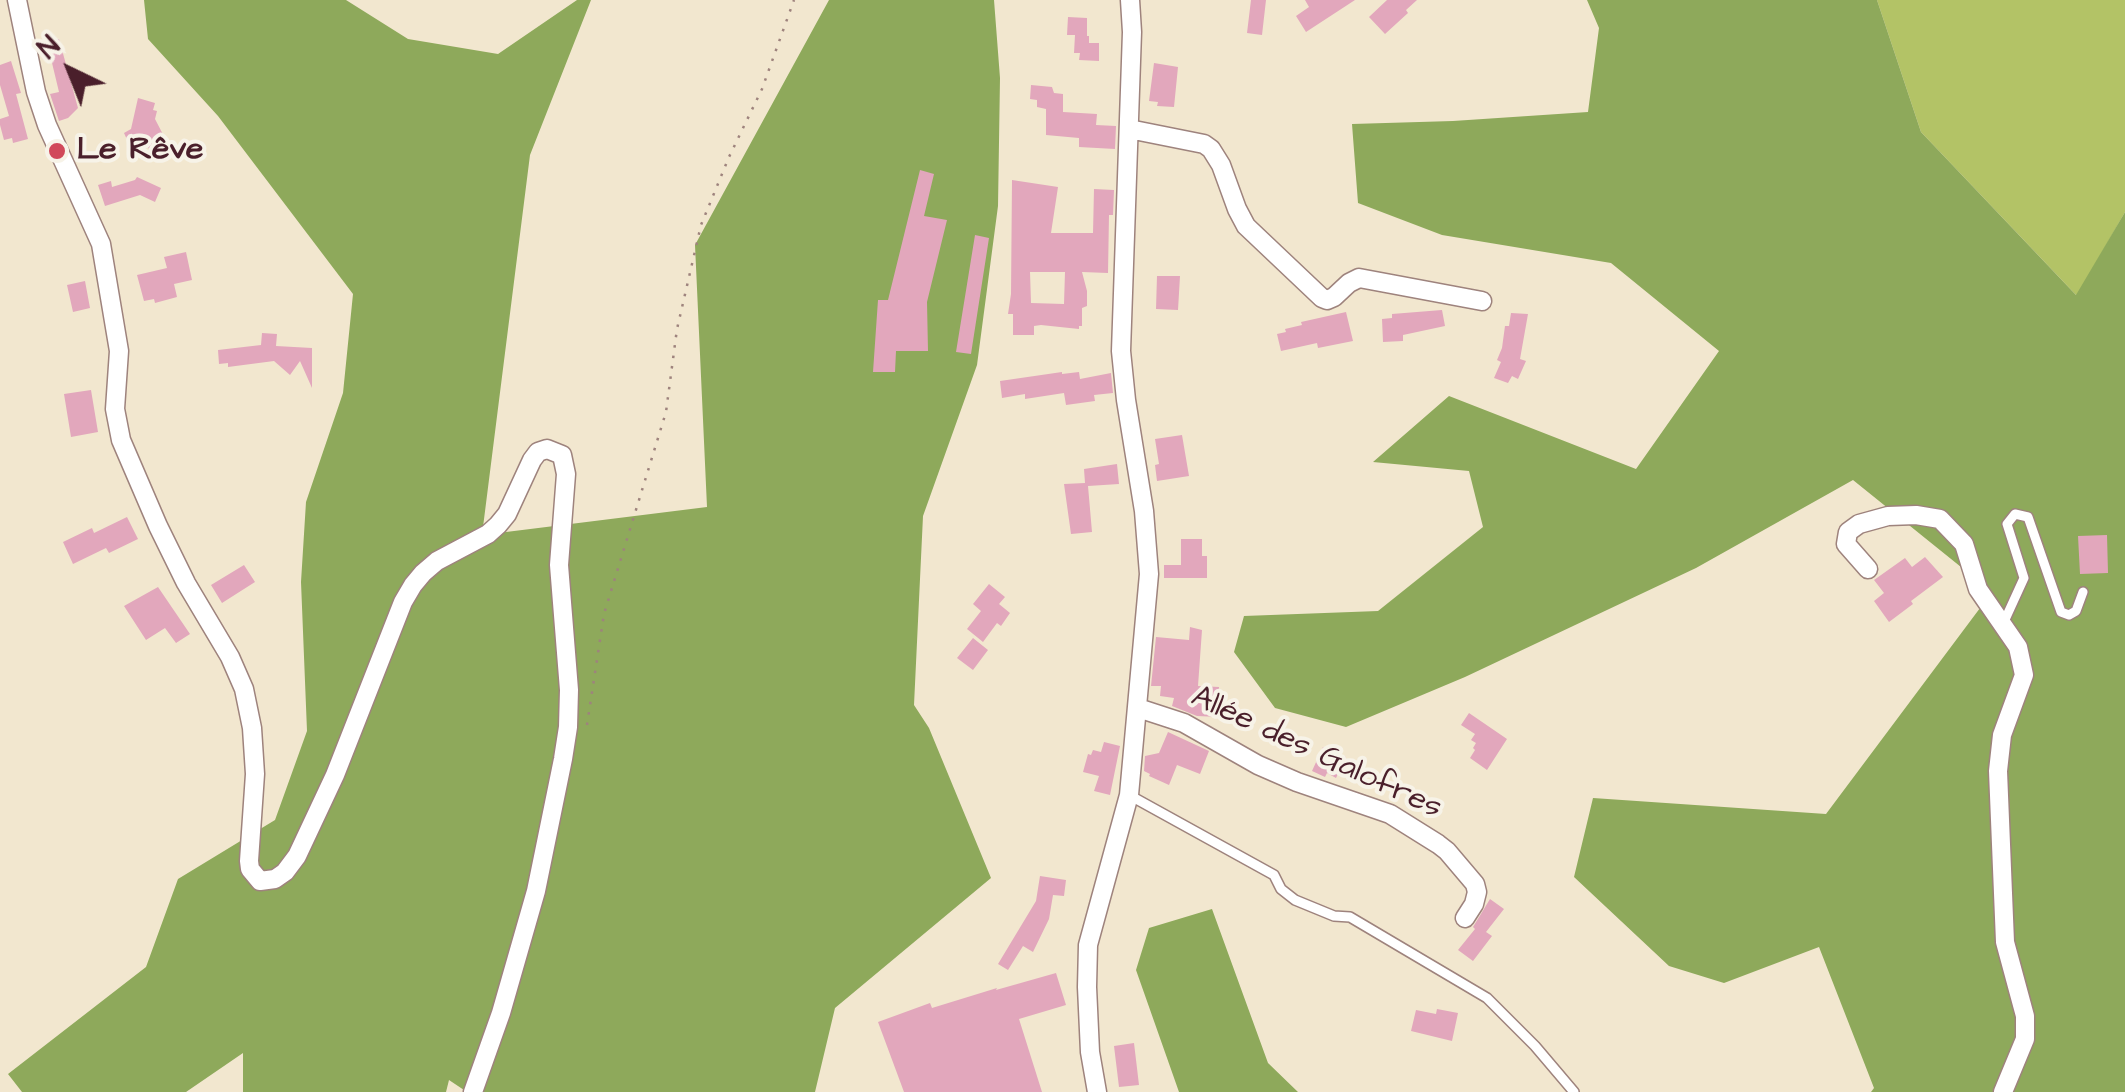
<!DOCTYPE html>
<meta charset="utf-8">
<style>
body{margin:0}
#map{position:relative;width:2125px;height:1092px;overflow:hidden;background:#f2e7cf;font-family:"Architects Daughter",sans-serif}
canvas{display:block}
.north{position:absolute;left:20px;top:20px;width:100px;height:100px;-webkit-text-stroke:8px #f7f3e8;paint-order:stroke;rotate:317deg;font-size:28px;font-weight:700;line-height:40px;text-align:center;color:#4a1f2b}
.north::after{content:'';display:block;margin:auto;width:35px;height:45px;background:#4a1f2b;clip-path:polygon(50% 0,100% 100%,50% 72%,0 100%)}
</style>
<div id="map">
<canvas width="2125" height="1092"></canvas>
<div class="north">N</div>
</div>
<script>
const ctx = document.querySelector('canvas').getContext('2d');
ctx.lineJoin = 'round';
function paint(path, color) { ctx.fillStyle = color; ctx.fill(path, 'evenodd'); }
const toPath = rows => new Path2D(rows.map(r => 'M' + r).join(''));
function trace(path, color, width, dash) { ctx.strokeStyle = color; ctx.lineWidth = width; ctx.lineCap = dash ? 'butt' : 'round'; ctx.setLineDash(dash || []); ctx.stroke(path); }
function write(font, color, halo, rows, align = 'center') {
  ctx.font = font + ' "Architects Daughter",sans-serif'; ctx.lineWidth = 8; ctx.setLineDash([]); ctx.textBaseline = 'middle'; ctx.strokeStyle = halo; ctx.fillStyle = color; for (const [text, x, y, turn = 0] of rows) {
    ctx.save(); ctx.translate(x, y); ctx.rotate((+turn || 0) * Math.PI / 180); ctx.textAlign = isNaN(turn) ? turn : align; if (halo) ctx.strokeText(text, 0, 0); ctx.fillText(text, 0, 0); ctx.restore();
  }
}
const green = toPath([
 [1877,0,2125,0,2125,212,2077,296,1921,132]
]);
const forest = toPath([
 [144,0,346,0,408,39,498,54,577,0,591,0,530,155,482,535,707,507,695,245,829,0,994,0,1000,78,998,206,977,365,923,516,914,705,929,728,991,878,835,1008,815,1092,467,1092,449,1080,446,1092,243,1092,243,1053,186,1092,22,1092,8,1074,146,967,178,879,275,820,307,731,301,582,306,502,343,393,353,294,218,116,148,39],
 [1587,0,1877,0,1921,132,2076,295,2125,212,2125,1092,1871,1092,1874,1088,1819,947,1724,983,1669,966,1574,877,1593,798,1826,814,1992,592,1853,480,1696,568,1465,677,1346,727,1275,708,1234,652,1244,616,1378,611,1483,527,1469,471,1373,462,1449,396,1636,469,1719,351,1611,263,1442,235,1358,203,1352,124,1453,121,1588,112,1599,28],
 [1212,909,1268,1063,1298,1092,1179,1092,1136,970,1149,928]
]);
const building = toPath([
 [1251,0,1266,0,1262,35,1247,33],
 [1305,0,1355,0,1306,32,1296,16,1309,7],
 [1387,0,1417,0,1406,10,1408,13,1385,34,1369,17],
 [1068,17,1087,18,1087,36,1089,36,1089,43,1099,43,1099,61,1079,60,1080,53,1074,53,1075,35,1067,35],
 [59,39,78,108,68,118,59,121,50,94,59,92,47,42],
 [11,61,21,93,16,94,28,139,13,143,12,138,4,140,0,125,0,119,9,116,0,85,0,65],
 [1154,63,1178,67,1174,107,1157,106,1158,102,1149,101],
 [1031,85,1052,87,1054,93,1063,94,1063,112,1097,114,1096,125,1116,126,1115,149,1079,147,1079,138,1046,135,1046,109,1037,107,1037,100,1030,99],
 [138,98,155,103,153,110,157,111,155,119,169,146,152,155,148,147,142,149,138,142,130,146,124,133,131,129],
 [920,170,934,174,924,216,947,220,927,302,928,351,896,351,895,372,873,372,878,300,888,300],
 [137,177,161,188,155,202,140,195,105,206,98,185,111,181,112,187,135,180],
 [1012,180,1058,187,1051,233,1093,233,1094,189,1114,190,1113,215,1109,215,1108,273,1082,272,1087,291,1087,306,1082,308,1082,326,1079,326,1079,329,1041,325,1034,326,1034,335,1013,335,1013,314,1008,314,1011,294],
 [1030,272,1065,272,1064,304,1031,303],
 [975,235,989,238,971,354,956,352],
 [186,252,192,280,174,284,177,297,155,303,154,299,144,301,137,275,167,268,164,257],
 [1157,276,1180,276,1178,310,1156,309],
 [85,281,90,308,73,312,67,285],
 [1442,310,1445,326,1403,335,1403,341,1383,342,1382,319,1392,318,1392,314],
 [1346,312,1353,341,1318,348,1317,343,1281,351,1277,334,1286,332,1285,329,1302,325,1301,322],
 [1511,313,1528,314,1520,359,1526,361,1518,379,1512,376,1508,383,1494,378,1501,362,1497,360,1502,348,1505,326,1509,326],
 [262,333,277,334,276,346,312,348,312,388,300,361,290,375,274,361,228,367,228,363,219,364,218,350,261,345],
 [1062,372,1062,374,1079,372,1080,379,1111,373,1113,393,1094,395,1095,401,1066,405,1064,393,1025,399,1025,394,1002,398,1000,381],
 [91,390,98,432,71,437,64,394],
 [1182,435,1189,476,1157,481,1155,465,1159,464,1155,439],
 [1117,464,1119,484,1088,486,1092,532,1071,534,1064,484,1085,483,1084,469],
 [127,517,138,539,109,553,106,548,73,564,63,542,92,528,94,533],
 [2107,535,2108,573,2080,574,2078,536],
 [1181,539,1202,539,1202,556,1207,556,1207,578,1164,578,1164,565,1181,565],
 [1925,557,1943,577,1911,601,1913,604,1889,622,1874,601,1884,593,1874,580,1905,558,1912,567],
 [244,565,255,582,222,603,211,585],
 [989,584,1005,597,999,604,1010,613,1001,626,997,623,983,642,967,629,981,611,973,604],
 [158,587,190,634,176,643,165,628,146,640,124,606],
 [1190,627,1202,630,1198,686,1219,687,1220,717,1197,716,1172,706,1174,698,1160,696,1161,686,1151,686,1156,637,1189,640],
 [973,638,988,650,973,670,957,658],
 [1469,713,1507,739,1487,770,1470,758,1475,750,1473,748,1476,743,1471,740,1475,734,1461,725],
 [1168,732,1209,751,1200,774,1177,765,1169,785,1149,776,1150,774,1144,771,1145,756,1159,753],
 [1104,742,1120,746,1110,795,1094,791,1099,776,1083,772,1088,754,1091,755,1093,750,1101,752],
 [1323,747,1346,757,1336,778,1327,773,1325,777,1312,771],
 [1040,876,1066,880,1064,896,1053,895,1049,919,1033,952,1023,946,1008,970,998,964,1036,901],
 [1490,899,1504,909,1486,932,1492,936,1473,961,1458,950,1475,929,1473,927],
 [1056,973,1066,1005,1019,1019,1042,1092,904,1092,878,1022,930,1003,932,1008,997,988,996,990],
 [1437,1009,1458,1013,1452,1041,1411,1031,1416,1010,1436,1014],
 [1134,1043,1139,1085,1119,1087,1114,1046]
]);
const path = toPath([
 [587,725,604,614,666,412,677,329,701,225,729,157,762,89,794,0]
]);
const service = toPath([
 [2003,624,2024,578,2007,524,2015,514,2028,517,2061,612,2069,615,2076,611,2083,592],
 [1129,795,1274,875,1281,889,1295,900,1334,916,1350,917,1487,998,1535,1046,1574,1092]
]);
const minor = toPath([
 [17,0,36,92,47,125,101,244,119,351,115,409,121,440,158,526,186,583,230,657,244,689,252,728,255,774,249,861,250,869,260,881,275,879,285,872,297,856,335,775,403,602,413,585,423,573,437,561,488,534,498,525,507,514,532,460,538,452,547,449,562,455,566,474,559,565,569,690,568,727,563,759,536,891,501,1013,473,1092],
 [1129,129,1204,144,1211,149,1221,165,1237,209,1246,226,1322,298,1327,300,1334,297,1349,283,1359,278,1482,301],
 [1868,569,1846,544,1848,532,1859,524,1888,516,1916,515,1940,519,1964,544,1978,589,2018,647,2024,675,2002,735,1998,771,2005,942,2025,1016,2025,1039,2003,1092],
 [1138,708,1184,723,1258,765,1297,782,1390,814,1438,844,1447,851,1475,884,1477,892,1474,904,1465,918],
 [1097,1092,1090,1052,1087,987,1088,945,1129,795,1149,574,1144,511,1126,400,1121,351,1132,32,1130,0]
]);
const markers = [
 [57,151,10,"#d1495b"]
];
const poiNames = [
 ["Le Rêve",77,151]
];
const streetNames = [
 ["Allée des Galofres",1316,754,25]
];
paint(green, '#b3c366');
paint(forest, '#8ea95b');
paint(building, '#e2a7bc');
trace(service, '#9e837d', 12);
trace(minor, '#9e837d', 21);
trace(path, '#9e837d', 2.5, [2.5, 8]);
trace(service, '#fff', 9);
trace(minor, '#fff', 18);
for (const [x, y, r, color] of markers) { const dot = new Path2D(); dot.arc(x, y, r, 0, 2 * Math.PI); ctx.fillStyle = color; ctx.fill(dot); trace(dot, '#f7f3e8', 4); }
write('bold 32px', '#4a1f2b', '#f7f3e8', poiNames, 'left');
write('32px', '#4a1f2b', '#f7f3e8', streetNames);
</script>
